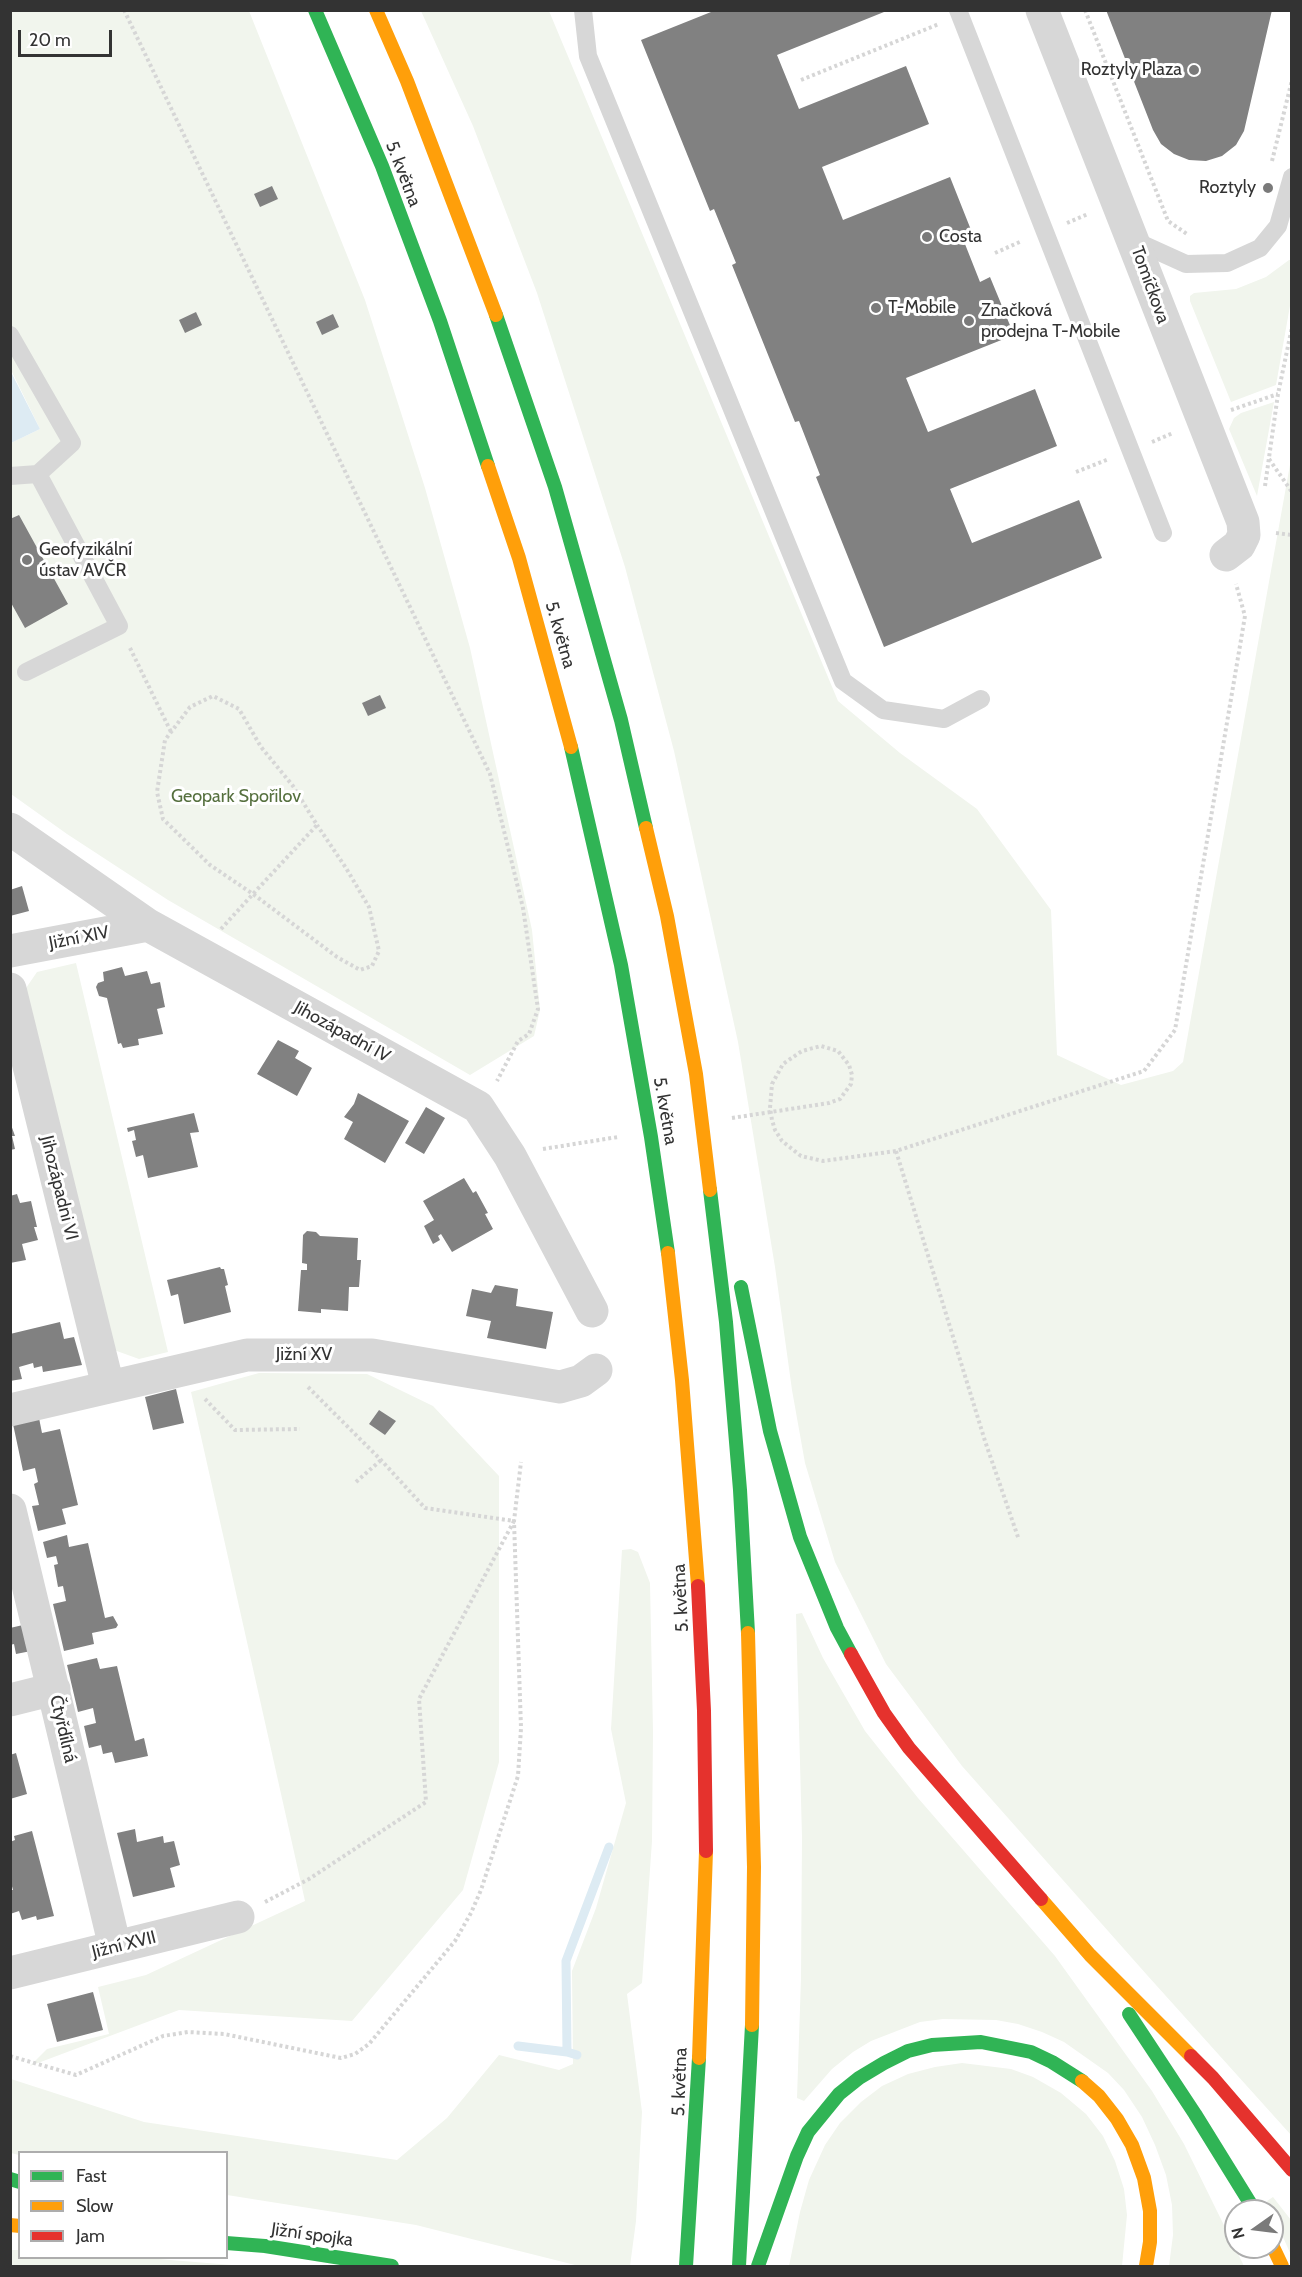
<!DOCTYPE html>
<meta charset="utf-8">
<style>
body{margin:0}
#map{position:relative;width:1302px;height:2277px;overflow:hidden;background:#fff;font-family:Cabin,sans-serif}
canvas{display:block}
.frame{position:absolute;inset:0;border:12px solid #333;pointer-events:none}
.legend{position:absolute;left:18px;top:2151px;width:210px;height:108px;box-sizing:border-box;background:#fff;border:2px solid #adadad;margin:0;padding:8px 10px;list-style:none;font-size:18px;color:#333}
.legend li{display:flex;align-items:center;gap:12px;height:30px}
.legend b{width:30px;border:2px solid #adadad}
.north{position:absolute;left:1224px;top:2199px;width:60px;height:60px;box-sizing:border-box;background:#fff;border:2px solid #adadad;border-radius:50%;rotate:256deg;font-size:16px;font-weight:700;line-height:24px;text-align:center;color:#333}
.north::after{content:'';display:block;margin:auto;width:21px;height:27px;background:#7a7a7a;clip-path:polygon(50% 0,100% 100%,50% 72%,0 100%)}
.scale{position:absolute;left:18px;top:30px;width:94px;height:27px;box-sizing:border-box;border:3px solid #333;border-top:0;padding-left:8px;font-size:18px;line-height:21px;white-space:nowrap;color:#333;-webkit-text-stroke:4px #fff;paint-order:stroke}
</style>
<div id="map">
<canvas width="1302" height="2277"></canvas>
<div class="frame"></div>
<ul class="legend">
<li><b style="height:8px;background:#30b455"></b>Fast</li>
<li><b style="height:8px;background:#ff9f0a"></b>Slow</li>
<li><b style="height:8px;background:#e5322d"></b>Jam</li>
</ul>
<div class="north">N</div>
<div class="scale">20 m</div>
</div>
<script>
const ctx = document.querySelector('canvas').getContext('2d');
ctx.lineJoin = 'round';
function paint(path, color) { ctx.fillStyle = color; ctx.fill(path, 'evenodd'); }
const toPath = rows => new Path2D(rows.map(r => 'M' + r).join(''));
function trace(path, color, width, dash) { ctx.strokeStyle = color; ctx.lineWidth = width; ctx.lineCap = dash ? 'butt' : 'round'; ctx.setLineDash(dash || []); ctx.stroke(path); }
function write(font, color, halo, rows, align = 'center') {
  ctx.font = font + ' Cabin,sans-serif'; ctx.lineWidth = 6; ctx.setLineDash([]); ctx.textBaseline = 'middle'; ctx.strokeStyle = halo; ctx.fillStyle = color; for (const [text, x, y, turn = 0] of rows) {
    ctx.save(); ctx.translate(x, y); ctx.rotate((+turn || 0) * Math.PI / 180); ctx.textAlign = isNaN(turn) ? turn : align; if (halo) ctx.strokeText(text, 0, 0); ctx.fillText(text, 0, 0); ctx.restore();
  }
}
const green = toPath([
 [11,11,249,11,365,300,425,488,470,648,532,930,540,1010,534,1036,470,1075,168,900,67,834,11,794,10,601,19,515,11,519,11,443,40,429,11,370],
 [421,11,549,11,838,701,900,753,977,809,1051,910,1057,1055,1121,1085,1173,1071,1183,1062,1291,459,1291,2135,1147,1975,962,1766,886,1664,835,1562,805,1463,792,1390,775,1267,738,1042,674,751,625,567,537,293,473,126],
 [1289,260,1291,260,1291,300,1276,385,1231,402,1190,301,1190,296,1194,293,1236,289,1266,277],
 [1274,402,1257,496,1229,429,1234,418,1241,413],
 [76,963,168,1352,139,1359,114,1350,24,991,37,972],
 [259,1373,367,1374,433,1406,499,1476,499,1762,463,1890,352,2021,179,2010,30,2066,47,2049,109,2034,98,1987,146,1975,305,1901,191,1392],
 [379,1410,395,1421,385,1435,369,1424],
 [631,1549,638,1552,650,1583,653,1732,652,1841,642,1983,627,1994,642,2112,636,2221,630,2266,579,2266,416,2225,227,2195,226,2152,20,2152,19,2155,11,2153,11,2079,144,2122,397,2160,447,2118,499,2055,559,2070,573,2064,572,1971,596,1908,626,1803,611,1729,622,1550],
 [802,1613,823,1658,865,1731,918,1798,1055,1956,1152,2091,1184,2144,1244,2266,1169,2266,1173,2235,1172,2205,1166,2175,1155,2145,1142,2117,1124,2090,1108,2073,1064,2042,1042,2032,1018,2024,996,2020,943,2019,920,2022,871,2041,853,2052,832,2069,804,2101,797,2098,801,1978,802,1837,796,1614],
 [962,2063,1011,2069,1033,2077,1061,2093,1086,2114,1103,2136,1115,2161,1124,2189,1127,2215,1122,2266,789,2266,800,2212,809,2180,825,2145,840,2123,861,2102,882,2086,908,2074,935,2067],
 [1273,2197,1291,2220,1291,2255,1267,2201],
 [10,2250,19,2250,20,2258,146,2258,244,2266,11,2266]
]);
const water = toPath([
 [10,370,40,429,11,443,10,443]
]);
const stream = toPath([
 [518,2046,567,2052,577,2055],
 [567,2052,566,1961,609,1847]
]);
const building = toPath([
 [716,10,884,10,884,12,777,55,799,109,906,66,929,124,822,167,843,220,950,177,973,235,963,239,980,282,990,277,1014,335,906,378,928,432,1035,389,1057,446,950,489,972,543,1079,500,1102,558,884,647,816,477,820,475,799,421,795,422,732,265,736,263,714,209,710,211,641,40],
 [1106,10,1272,10,1244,131,1236,145,1222,156,1206,161,1189,160,1174,154,1161,144,1153,130],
 [272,186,278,199,260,207,254,194],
 [196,312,202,325,185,333,179,320],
 [333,314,339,327,322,335,316,322],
 [19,515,68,604,25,628,10,601,10,519],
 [380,695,386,708,368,716,362,703],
 [22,886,29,911,10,916,10,890],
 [122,967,125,976,147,971,151,984,160,982,165,1007,157,1009,163,1034,138,1039,139,1045,123,1048,121,1043,118,1044,107,998,99,996,96,987,98,983,104,981,103,972],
 [278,1040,299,1051,295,1058,312,1068,297,1096,257,1074],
 [358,1093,409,1121,385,1163,344,1139,353,1122,344,1117,354,1104],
 [426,1107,445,1118,424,1154,405,1143],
 [194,1113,199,1132,190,1133,198,1167,148,1178,143,1155,136,1157,132,1141,136,1140,134,1130,128,1132,127,1128],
 [10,1122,15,1136,12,1136,15,1149,10,1150],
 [464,1178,473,1193,476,1191,488,1213,485,1214,493,1229,452,1252,441,1234,438,1236,440,1240,433,1244,424,1226,434,1220,423,1201],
 [17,1194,20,1203,31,1201,37,1227,34,1227,38,1240,22,1244,26,1260,10,1263,10,1196],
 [307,1231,316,1232,320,1236,358,1238,357,1260,361,1260,359,1287,349,1287,348,1311,321,1309,321,1313,298,1311,301,1270,307,1270,307,1264,302,1263,303,1235],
 [220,1267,221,1269,224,1269,228,1285,225,1286,231,1312,184,1324,178,1294,171,1296,167,1280],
 [495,1285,518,1289,516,1306,553,1312,546,1349,487,1338,491,1321,466,1316,472,1289,491,1293],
 [60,1322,64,1339,74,1337,82,1365,43,1372,42,1366,34,1368,33,1363,19,1367,22,1379,10,1381,10,1334],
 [176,1389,184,1423,153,1430,145,1397],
 [379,1410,396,1421,385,1435,369,1424],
 [39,1418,42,1433,60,1429,78,1505,62,1509,66,1524,38,1531,32,1506,39,1505,34,1484,38,1482,35,1468,23,1471,13,1424],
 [67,1535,69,1547,88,1543,105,1618,113,1616,118,1625,116,1628,92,1633,94,1644,64,1651,53,1604,66,1601,63,1586,58,1587,54,1565,58,1564,56,1556,47,1558,43,1542],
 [23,1625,31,1651,16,1654,14,1644,10,1645,10,1628],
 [97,1658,100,1669,117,1666,135,1741,144,1738,148,1756,115,1763,112,1752,103,1754,101,1745,89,1748,84,1726,96,1723,93,1708,78,1712,67,1665],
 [16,1753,27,1794,10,1799,10,1755],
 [135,1829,137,1842,163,1836,164,1843,174,1841,180,1865,170,1868,175,1887,133,1897,117,1833],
 [32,1831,54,1916,37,1920,36,1916,22,1920,19,1911,10,1914,10,1890,13,1890,10,1879,10,1842,15,1840,14,1836],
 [93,1992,103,2030,57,2042,47,2004]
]);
const path = toPath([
 [124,10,490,774,523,908,538,1009,529,1034,518,1041,497,1081],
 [1085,10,1168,221,1187,234],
 [801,80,939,24],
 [1272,161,1292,80],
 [1067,223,1088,214],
 [995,253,1022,241],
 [1231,410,1278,394],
 [1152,442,1173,433],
 [1269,459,1292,492],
 [1076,472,1109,459],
 [1265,486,1278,394,1292,327],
 [1276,533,1292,535],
 [130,648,171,732],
 [221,929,253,894,317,825,293,786,261,747,239,709,213,696,190,707,165,740,157,792,163,819,210,865,253,894,337,957,360,970,372,966,379,951,369,907,346,868,317,825],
 [732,1118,829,1103,840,1099,851,1084,852,1075,849,1065,838,1051,821,1046,802,1051,783,1064,772,1084,770,1108,772,1120,775,1130,782,1141,801,1156,823,1161,896,1151,1144,1071,1175,1030,1245,616,1236,584],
 [543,1149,618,1137],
 [896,1151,985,1441,1019,1540],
 [205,1399,235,1430,300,1429],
 [356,1482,381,1460],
 [265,1902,309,1879,426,1802,419,1699,514,1521,425,1508,381,1460,308,1387],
 [10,2056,76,2075,163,2036,188,2032,224,2034,341,2058,355,2054,369,2044,455,1941,471,1913,481,1890,518,1776,521,1728,514,1521,521,1462]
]);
const lane = toPath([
 [583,10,588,56,843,681,883,710,944,719,981,699],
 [958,10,1163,533],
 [1133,240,1186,264,1227,263,1260,248,1278,226,1292,177],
 [10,335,72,443,38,474,10,476],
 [26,672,119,626,38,474]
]);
const street = toPath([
 [1042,10,1243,522,1244,535,1239,545,1226,555],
 [10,829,148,925,478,1107,510,1156,592,1311],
 [10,951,148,925],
 [10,989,108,1386],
 [10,1410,247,1355,372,1355,560,1387,581,1381,596,1370],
 [10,1510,115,1947],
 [10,1700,54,1689],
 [10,1973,238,1917]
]);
const fast = toPath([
 [315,10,382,166,440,321,488,466],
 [496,315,555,487,621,720,646,828],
 [571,747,621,965,651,1137,668,1253],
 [710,1190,726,1322,740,1490,748,1633],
 [741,1287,770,1431,800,1537,837,1628,851,1654],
 [1129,2014,1195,2114,1255,2211],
 [10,2179,20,2182],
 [226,2243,265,2246,392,2266],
 [686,2266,699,2058],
 [739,2266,752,2025],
 [758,2266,797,2156,808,2132,839,2094,859,2078,884,2063,908,2051,932,2045,981,2042,1031,2052,1052,2062,1082,2081]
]);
const slow = toPath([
 [376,10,407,81,496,315],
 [488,466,519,558,571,747],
 [646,828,667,916,696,1074,710,1190],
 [668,1253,682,1380,698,1586],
 [748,1633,754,1867,752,2025],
 [1041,1899,1090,1955,1191,2056],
 [699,2058,706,1851],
 [1082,2081,1099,2096,1117,2119,1132,2145,1144,2178,1150,2211,1150,2242,1146,2266],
 [10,2225,20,2226],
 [1272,2245,1282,2266]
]);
const jam = toPath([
 [698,1586,704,1711,706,1851],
 [851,1654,884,1713,909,1748,1041,1899],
 [1191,2056,1213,2078,1292,2170]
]);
const markers = [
 [1194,70,6,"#7a7a7a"],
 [1268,188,6,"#7a7a7a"],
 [927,237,6,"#7a7a7a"],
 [876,308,6,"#7a7a7a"],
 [969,321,6,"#7a7a7a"],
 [27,560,6,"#7a7a7a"]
];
const poiNames = [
 ["Roztyly Plaza",1182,70,"right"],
 ["Roztyly",1256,188,"right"],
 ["Costa",939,237],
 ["T-Mobile",888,308],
 ["Značková",981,311],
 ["prodejna T-Mobile",981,332],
 ["Geofyzikální",39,550],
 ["ústav AVČR",39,571]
];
const streetNames = [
 ["5. května",403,174,69],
 ["Tomíčkova",1150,285,70],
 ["5. května",560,635,74],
 ["Jižní XIV",79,938,-11],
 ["Jihozápadní IV",342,1032,29],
 ["5. května",665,1111,80],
 ["Jihozápadni VI",59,1188,76],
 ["Jižní XV",304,1355],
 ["5. května",681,1598,-93],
 ["Čtyřdílná",63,1729,77],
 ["Jižní XVII",124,1945,-14],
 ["5. května",680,2082,-88],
 ["Jižní spojka",312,2235,8]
];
const parkNames = [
 ["Geopark Spořilov",236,797]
];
paint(green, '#f1f5ed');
paint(water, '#ddebf3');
trace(stream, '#ddebf3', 9);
paint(building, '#818181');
trace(path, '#d6d6d6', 4, [3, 3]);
trace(lane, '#d7d7d7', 18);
trace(street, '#d7d7d7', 33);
trace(fast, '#30b455', 14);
trace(slow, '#ff9f0a', 14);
trace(jam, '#e5322d', 14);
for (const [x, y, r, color] of markers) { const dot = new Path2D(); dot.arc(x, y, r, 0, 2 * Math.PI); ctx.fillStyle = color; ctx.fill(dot); trace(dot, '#fff', 2); }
write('18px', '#333', '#fff', poiNames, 'left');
write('18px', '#333', '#fff', streetNames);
write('18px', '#56703f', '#fff', parkNames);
</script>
